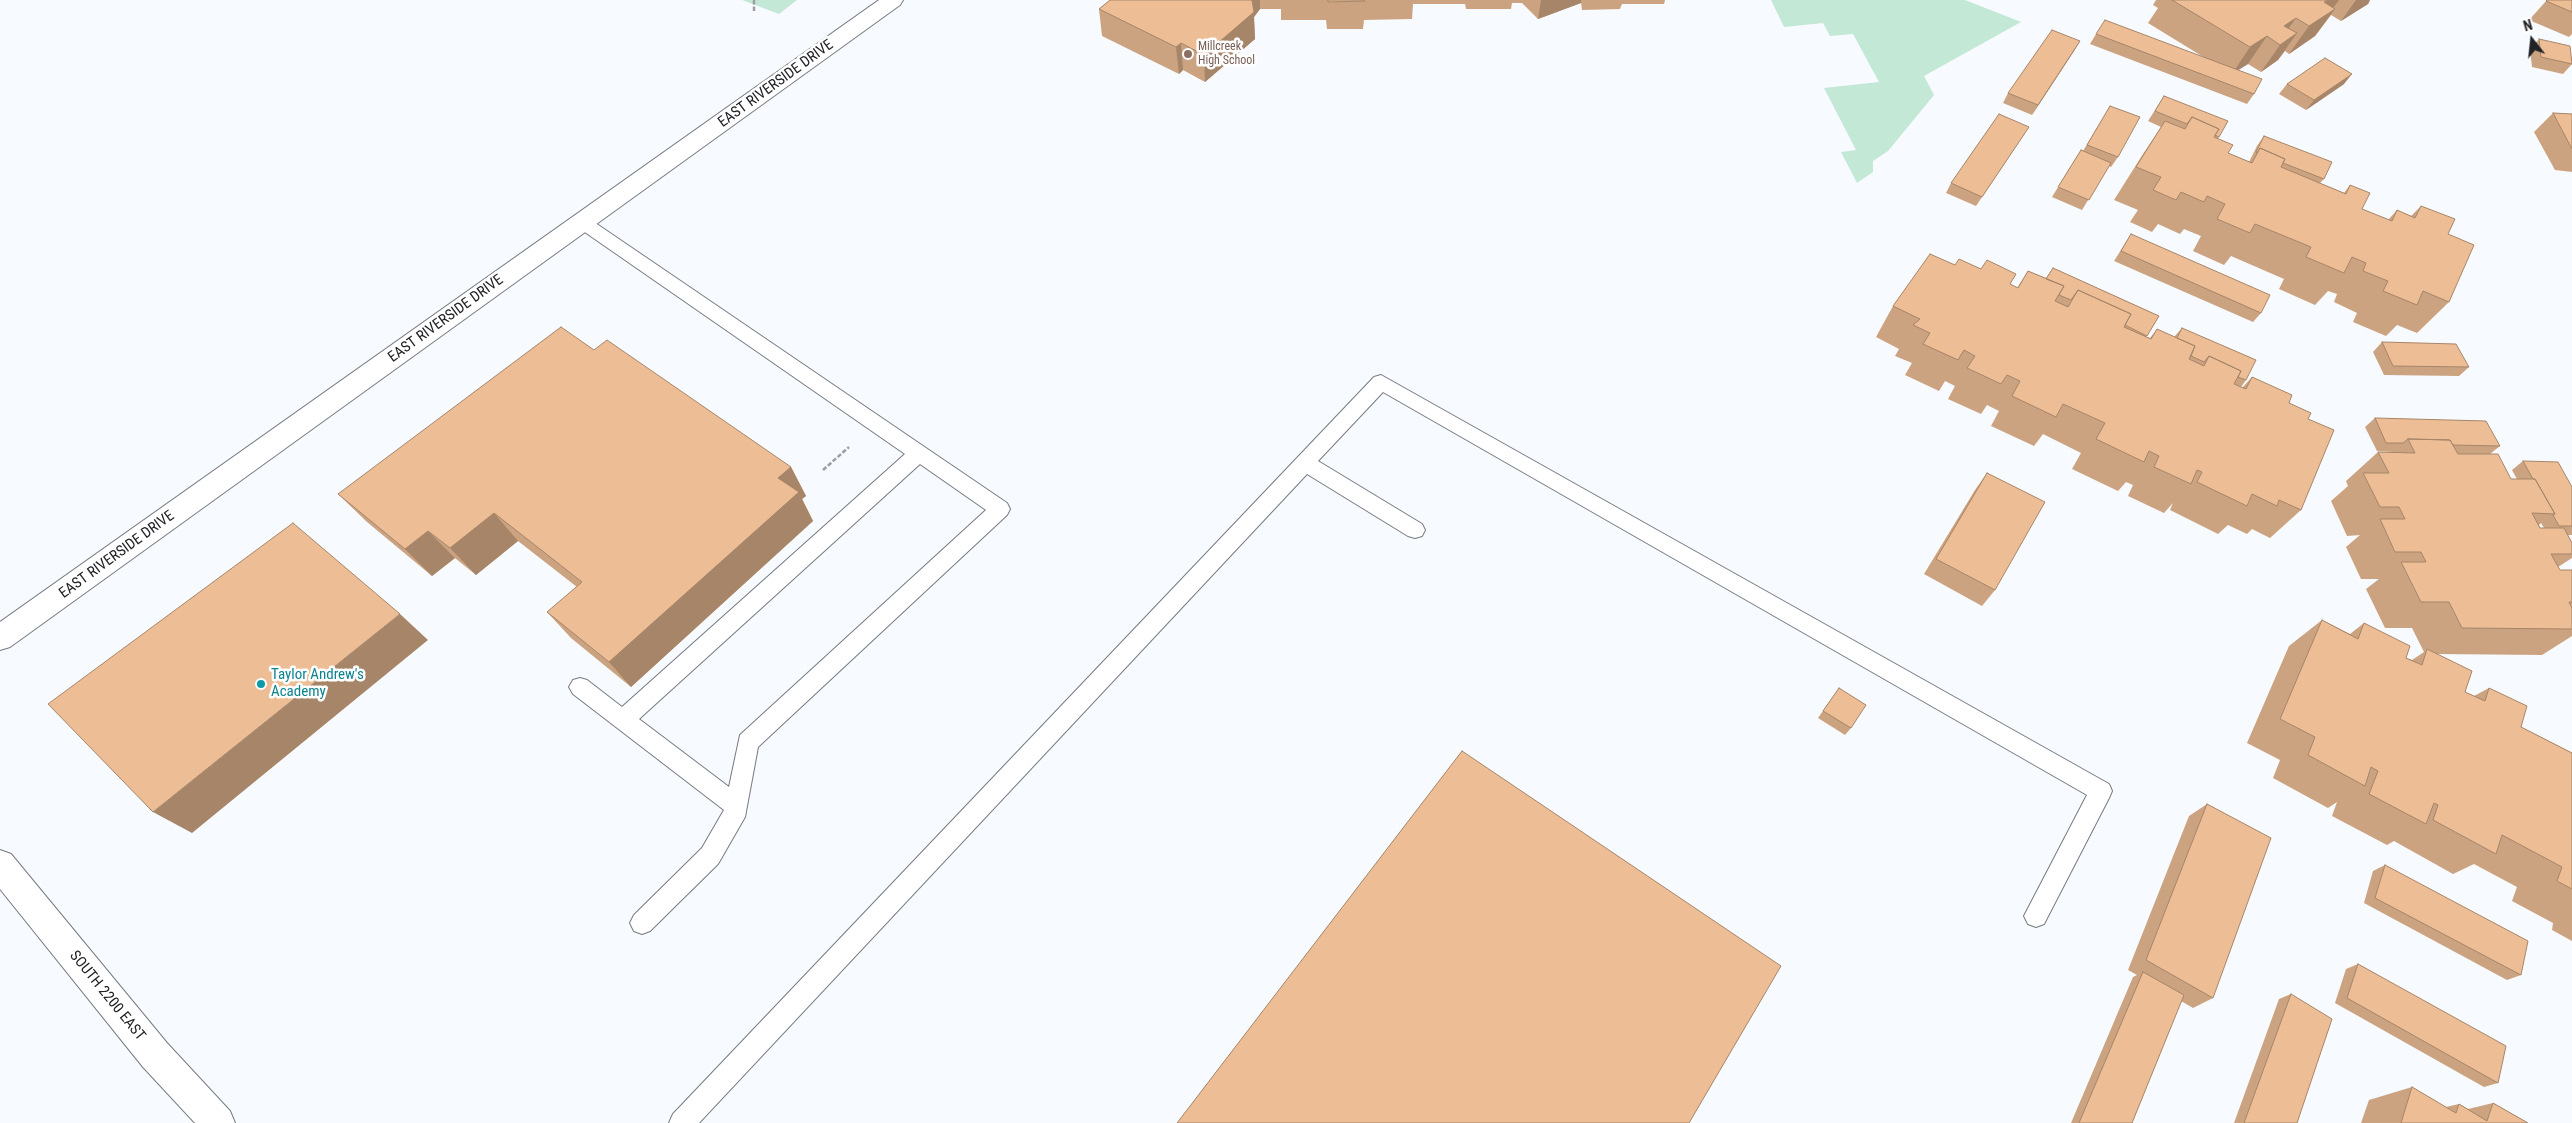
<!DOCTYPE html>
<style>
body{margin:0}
#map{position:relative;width:2572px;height:1123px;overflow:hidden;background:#f7faff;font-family:"Roboto Condensed",sans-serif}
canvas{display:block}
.north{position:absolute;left:2507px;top:15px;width:50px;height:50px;-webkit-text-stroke:4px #fff;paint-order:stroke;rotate:344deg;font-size:14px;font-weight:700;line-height:20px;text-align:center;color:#212225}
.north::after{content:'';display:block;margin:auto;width:18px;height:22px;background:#212225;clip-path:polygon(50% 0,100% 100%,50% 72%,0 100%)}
</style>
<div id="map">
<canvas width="2572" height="1123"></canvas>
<div class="north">N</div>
</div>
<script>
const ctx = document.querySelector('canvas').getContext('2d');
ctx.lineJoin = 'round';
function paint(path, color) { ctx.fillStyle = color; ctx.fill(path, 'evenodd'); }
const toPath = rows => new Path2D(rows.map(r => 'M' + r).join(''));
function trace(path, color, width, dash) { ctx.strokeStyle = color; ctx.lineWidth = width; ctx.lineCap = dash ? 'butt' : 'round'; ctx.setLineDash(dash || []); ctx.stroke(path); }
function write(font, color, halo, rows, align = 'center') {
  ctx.font = font + ' "Roboto Condensed",sans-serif'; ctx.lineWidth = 5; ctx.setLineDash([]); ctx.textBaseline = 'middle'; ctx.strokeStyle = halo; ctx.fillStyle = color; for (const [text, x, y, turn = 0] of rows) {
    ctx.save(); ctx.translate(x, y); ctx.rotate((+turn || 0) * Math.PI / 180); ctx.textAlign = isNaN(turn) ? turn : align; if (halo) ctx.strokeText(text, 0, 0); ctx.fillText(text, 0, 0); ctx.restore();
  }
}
const green = toPath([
 [742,0,797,0,779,14],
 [1771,0,1965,0,2021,22,1924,76,1934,95,1888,151,1873,161,1873,172,1857,183,1841,152,1856,150,1824,88,1879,82,1853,34,1830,36,1823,23,1784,27]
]);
const path = toPath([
 [754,0,754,11],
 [823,470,849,447]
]);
const lane = toPath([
 [582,216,588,218,926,448,1007,503,1010,509,1007,515,758,747,745,817,718,864,650,931,642,934,634,931,630,923,634,915,702,848,724,810,573,694,569,687,573,680,580,678,587,680,622,707,905,454,576,226,574,222,576,218,582,216],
 [920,464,986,510,740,735,729,787,639,719,920,464],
 [1381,375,2109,784,2112,791,2109,798,2044,924,2036,927,2028,924,2024,916,2087,795,1383,392,1318,461,1422,524,1425,530,1422,536,1415,538,1408,536,1307,474,699,1123,669,1123,673,1114,1374,377,1381,375]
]);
const street = toPath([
 [0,850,11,854,167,1043,230,1111,235,1123,195,1123,143,1067,0,889,0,850]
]);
const primary = toPath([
 [879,0,903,0,900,5,10,647,0,650,0,622,879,0]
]);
const wall = toPath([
 [1110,0,1665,0,1664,4,1622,4,1620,9,1582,10,1581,3,1538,19,1522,3,1512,3,1511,9,1466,9,1465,4,1413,4,1412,19,1364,20,1363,29,1327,29,1326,20,1281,20,1281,9,1260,9,1254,17,1255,39,1205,82,1183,70,1179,74,1102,36,1099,9],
 [2156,0,2370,0,2368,4,2341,21,2331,15,2315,36,2289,54,2285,51,2278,60,2261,72,2248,64,2238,70,2254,94,2247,104,2090,44,2096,34,2205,58,2148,23,2158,8,2153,5],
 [2547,0,2572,0,2572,34,2569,37,2529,20],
 [2539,39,2572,64,2563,74,2532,67,2530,49],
 [2080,41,2074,51,2032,115,2003,103,2008,93],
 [2287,84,2344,84,2306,110,2279,94],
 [2164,96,2219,137,2218,139,2228,153,2249,162,2257,146,2264,136,2324,179,2320,183,2344,193,2350,185,2362,209,2388,220,2397,210,2411,216,2421,206,2448,234,2449,302,2417,333,2397,325,2386,336,2353,322,2357,313,2334,302,2337,294,2328,291,2315,305,2279,289,2284,279,2231,256,2224,265,2193,251,2201,236,2184,229,2180,234,2158,224,2152,232,2130,222,2138,210,2114,200,2143,154,2161,127,2148,121],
 [2110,106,2118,157,2111,167,2109,166,2082,210,2052,197,2081,150,2083,151],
 [2553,113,2572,114,2572,172,2555,170,2534,132],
 [2029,127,2023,136,1976,206,1946,193,1951,183],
 [2131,234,2261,313,2253,322,2114,261],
 [1955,265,2017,288,2028,271,2046,278,2053,268,2159,316,2146,337,2150,338,2157,329,2174,337,2182,328,2246,380,2241,387,2242,388,2252,377,2289,403,2308,419,2301,510,2270,538,2252,529,2247,534,2228,525,2218,534,2170,510,2173,503,2164,513,2128,496,2133,485,2126,482,2118,491,2072,469,2081,453,2043,434,2034,446,1991,426,1999,411,1987,405,1981,414,1948,399,1955,386,1945,381,1939,391,1905,375,1912,363,1895,356,1899,349,1876,337,1893,306],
 [2382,342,2469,367,2459,376,2384,375,2373,352],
 [594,350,791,467,806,496,802,499,813,521,631,687,571,638,547,612,577,587,518,541,476,575,455,558,432,576,367,522,338,494],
 [2375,418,2500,446,2490,454,2511,479,2517,479,2512,470,2523,461,2572,487,2572,535,2568,535,2572,543,2572,558,2558,567,2560,570,2572,570,2572,636,2542,655,2437,654,2465,692,2474,696,2489,688,2521,727,2572,753,2572,941,2552,930,2553,923,2512,901,2517,887,2474,864,2453,874,2394,841,2387,845,2332,816,2337,802,2328,808,2273,778,2280,760,2247,743,2289,646,2322,620,2350,634,2364,623,2406,658,2412,660,2424,652,2412,628,2385,628,2366,589,2379,579,2361,579,2346,547,2360,535,2347,536,2331,501,2348,486,2346,481,2378,452,2394,452,2377,451,2365,427],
 [2541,523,2544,528,2540,528,2539,525],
 [1987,473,1995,590,1982,606,1924,574,1975,490],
 [1839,688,1851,728,1845,735,1818,718],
 [2207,804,2213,998,2193,1008,2181,1001,2132,1123,2071,1123,2133,977,2137,975,2128,970,2189,816],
 [2385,865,2521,975,2507,980,2364,903,2373,871],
 [2358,964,2498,1083,2484,1087,2335,1003,2346,969],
 [2291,994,2297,1123,2234,1123,2279,999],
 [2412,1087,2446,1107,2459,1104,2468,1109,2493,1103,2528,1123,2361,1123,2369,1100]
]);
const shadedWall = toPath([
 [1251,0,1260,0,1260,9,1254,17,1255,39,1205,82,1204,55],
 [1541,0,1581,0,1581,3,1538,19],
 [2328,0,2339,0,2330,12,2335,9,2315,36,2289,54,2309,26,2324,2],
 [2356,0,2370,0,2368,4,2341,21],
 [2296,18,2278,43,2284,26],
 [2297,33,2278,60,2261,72,2280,45],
 [2267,36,2248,64,2232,74,2250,47],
 [2080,41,2074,51,2032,115,2038,105],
 [1181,43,1183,70,1179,74,1176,47],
 [2352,74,2344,84,2306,110,2314,100],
 [791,467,806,496,802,499,813,521,631,687,609,662,778,478],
 [494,513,518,541,476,575,450,548],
 [428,531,455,558,432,576,405,549],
 [400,614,428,640,192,833,153,812]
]);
const building = toPath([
 [1110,0,1252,0,1254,12,1204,55,1181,43,1176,47,1099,9,1110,0],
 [1328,0,1364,0,1365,1,1328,2,1328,0],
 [2172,0,2328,0,2324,2,2335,9,2309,26,2296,18,2284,26,2297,33,2280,45,2267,36,2250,47,2172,0],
 [2547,0,2572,0,2572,12,2546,1,2547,0],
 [2105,20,2262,79,2254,94,2096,34,2105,20],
 [2052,30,2080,41,2038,105,2008,93,2052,30],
 [2539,39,2570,46,2572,64,2541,57,2539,39],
 [2325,58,2352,74,2314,100,2287,84,2325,58],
 [2164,96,2228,121,2219,137,2215,135,2219,129,2192,117,2187,124,2155,111,2164,96],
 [2110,106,2140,117,2118,157,2087,145,2110,106],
 [2553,113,2572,114,2572,149,2553,113],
 [1999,114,2029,127,1982,197,1951,183,1999,114],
 [2192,117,2219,129,2214,137,2233,145,2228,153,2252,163,2260,148,2285,159,2281,167,2346,194,2350,185,2370,193,2362,209,2392,221,2397,210,2415,218,2421,206,2455,219,2448,234,2474,245,2449,302,2423,291,2417,305,2383,291,2388,281,2363,271,2366,263,2352,257,2344,273,2306,257,2311,247,2255,224,2250,233,2217,219,2225,204,2207,196,2204,202,2181,192,2176,200,2153,190,2161,177,2136,167,2165,121,2185,129,2192,117],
 [2264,136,2332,162,2324,179,2283,163,2285,159,2260,148,2257,153,2256,152,2264,136],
 [2081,150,2111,163,2089,200,2058,187,2081,150],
 [2131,234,2270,295,2261,313,2121,251,2131,234],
 [1930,254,1955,265,1959,259,1981,269,1987,260,2016,274,2010,284,2018,288,2028,271,2064,286,2055,301,2068,307,2078,290,2131,314,2124,327,2151,339,2157,329,2195,346,2189,359,2204,366,2209,356,2241,371,2234,384,2246,389,2252,377,2292,395,2289,403,2311,413,2308,419,2334,430,2301,510,2279,500,2277,506,2252,494,2247,506,2197,482,2202,472,2197,470,2191,484,2154,467,2159,456,2149,451,2144,462,2096,439,2105,423,2063,404,2056,417,2012,396,2020,381,2007,375,2001,384,1967,368,1975,356,1964,350,1958,360,1923,344,1930,333,1913,325,1920,319,1893,306,1930,254],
 [2053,268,2159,316,2147,336,2125,325,2131,314,2078,290,2071,300,2059,295,2064,286,2046,279,2053,268],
 [561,327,594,350,607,340,791,467,778,478,799,492,609,662,547,612,582,582,494,513,450,548,428,531,405,549,338,494,561,327],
 [2182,328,2256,360,2246,380,2238,377,2241,371,2209,356,2204,362,2191,356,2195,346,2177,338,2182,328],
 [2382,342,2456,344,2469,367,2393,366,2382,342],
 [2375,418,2486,421,2500,446,2453,445,2450,440,2408,439,2403,443,2386,443,2375,418],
 [2408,439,2450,440,2458,454,2498,454,2511,479,2535,479,2555,514,2532,513,2540,528,2564,528,2572,543,2572,554,2551,554,2560,570,2572,570,2572,602,2569,602,2572,608,2572,629,2462,628,2449,602,2421,602,2401,562,2426,562,2421,552,2395,552,2380,519,2405,519,2399,507,2380,507,2363,473,2389,473,2378,452,2415,453,2408,439],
 [2523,461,2558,462,2572,487,2572,526,2559,526,2553,515,2555,514,2535,479,2533,479,2523,461],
 [1987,473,2045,502,1995,590,1936,559,1987,473],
 [293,523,400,614,153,812,48,704,293,523],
 [2322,620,2358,639,2364,623,2410,646,2406,658,2422,665,2427,649,2472,671,2465,692,2485,701,2489,688,2527,706,2521,727,2572,753,2572,889,2557,881,2562,867,2502,835,2496,854,2433,820,2438,805,2434,803,2426,824,2369,794,2378,771,2371,767,2365,786,2308,755,2315,737,2280,719,2322,620],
 [1839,688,1866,705,1851,728,1823,711,1839,688],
 [1462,751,1781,966,1689,1123,1177,1123,1462,751],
 [2207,804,2271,838,2213,998,2146,960,2207,804],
 [2385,865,2528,941,2521,975,2375,898,2385,865],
 [2358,964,2506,1046,2498,1083,2347,998,2358,964],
 [2143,972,2184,995,2132,1123,2079,1123,2143,972],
 [2291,994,2332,1019,2297,1123,2244,1123,2291,994],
 [2412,1087,2456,1113,2459,1104,2487,1121,2493,1103,2528,1123,2401,1123,2412,1087]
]);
const markers = [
 [1188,54,5,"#8d6e63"],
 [261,684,5,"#0f9aa8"]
];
const farEducationnames = [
 ["Millcreek",1198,47],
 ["High School",1198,61]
];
const streetNames = [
 ["EAST RIVERSIDE DRIVE",776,84,-36],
 ["EAST RIVERSIDE DRIVE",446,319,-36],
 ["EAST RIVERSIDE DRIVE",117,555,-36],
 ["SOUTH 2200 EAST",107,996,51]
];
const cultureNames = [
 ["Taylor Andrew's",271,675],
 ["Academy",271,692]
];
paint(green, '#c3e8d5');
trace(lane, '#767a82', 2);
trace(street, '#767a82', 2);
trace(primary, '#767a82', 2);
trace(path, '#9c9fa3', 2.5, [4.5, 2]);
paint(lane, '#fff');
paint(street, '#fff');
paint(primary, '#fff');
paint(wall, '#cca381');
paint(shadedWall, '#a68569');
paint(building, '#edbe96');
trace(building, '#a68569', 1);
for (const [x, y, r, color] of markers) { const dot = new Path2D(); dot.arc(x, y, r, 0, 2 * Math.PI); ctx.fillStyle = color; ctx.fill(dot); trace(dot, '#fff', 2); }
write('12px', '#785e54', '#fff', farEducationnames, 'left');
write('15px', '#212225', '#fff', streetNames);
write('15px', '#0d838f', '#fff', cultureNames, 'left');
</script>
